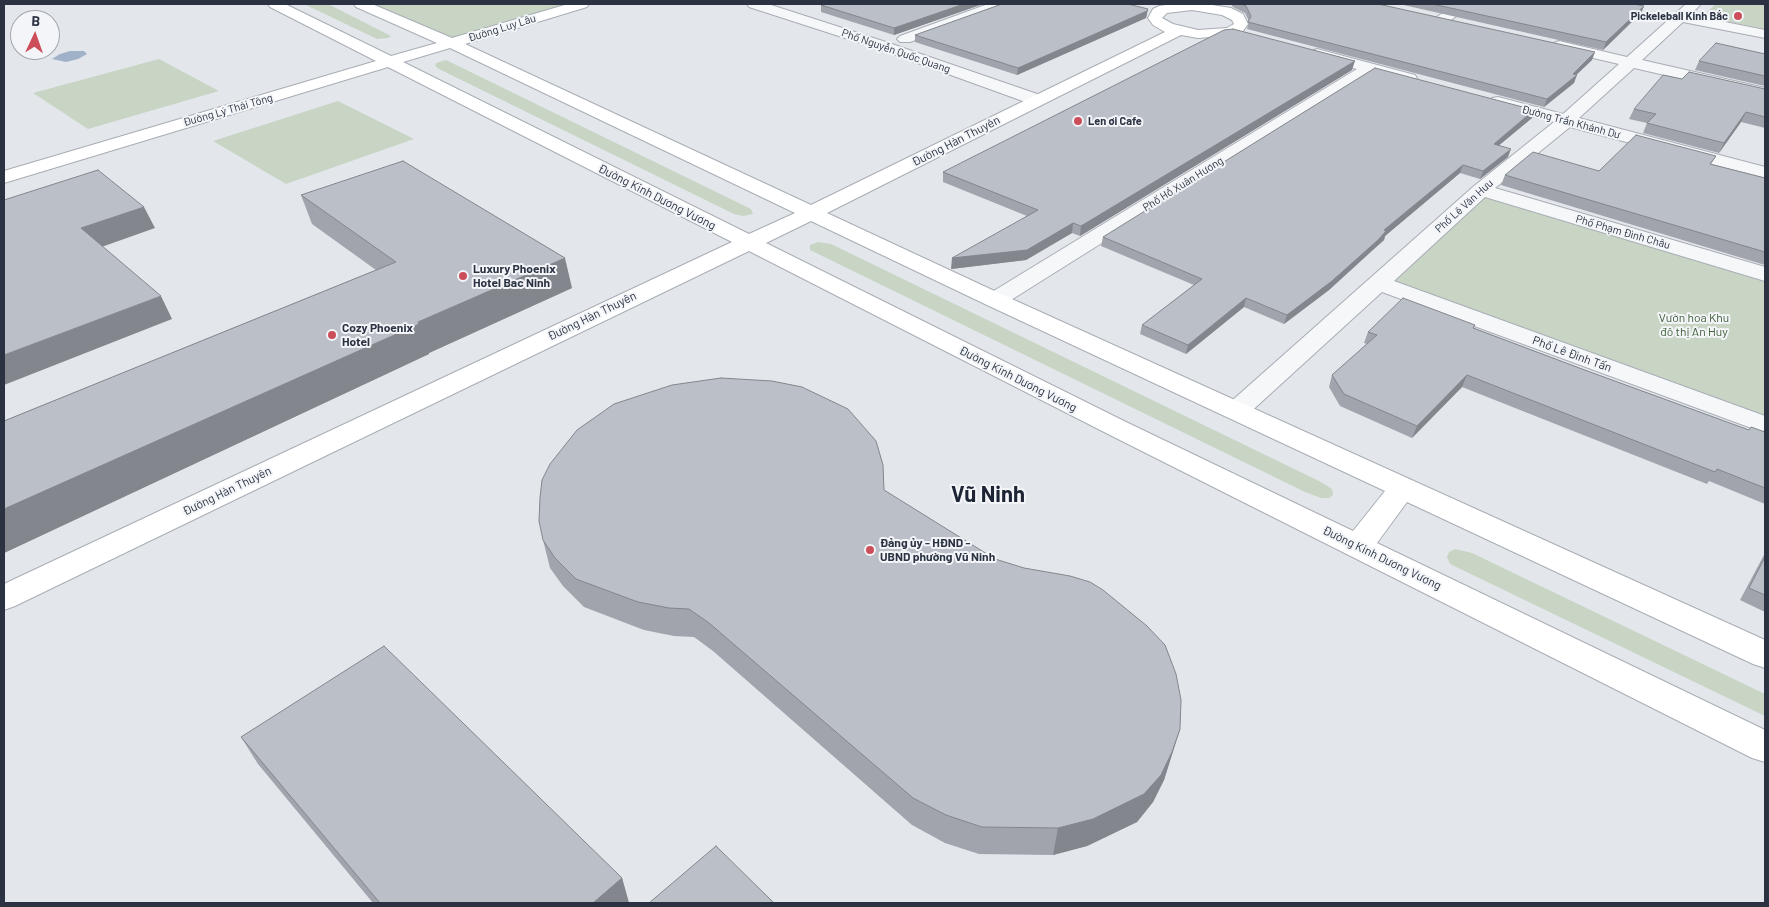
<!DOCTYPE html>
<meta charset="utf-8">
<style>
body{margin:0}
#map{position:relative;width:1769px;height:907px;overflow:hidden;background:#e3e6eb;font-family:Barlow,sans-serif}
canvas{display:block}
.frame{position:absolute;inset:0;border:5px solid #2b3343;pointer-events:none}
.north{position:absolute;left:10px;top:10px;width:50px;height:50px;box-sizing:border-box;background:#f3f5f8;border:1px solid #a3a7b0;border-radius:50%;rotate:3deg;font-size:14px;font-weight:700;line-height:20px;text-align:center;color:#2b3343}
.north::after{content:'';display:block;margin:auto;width:18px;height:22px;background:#cb4e5a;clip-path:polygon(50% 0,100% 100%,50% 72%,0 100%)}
</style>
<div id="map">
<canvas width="1769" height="907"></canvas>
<div class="frame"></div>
<div class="north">B</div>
</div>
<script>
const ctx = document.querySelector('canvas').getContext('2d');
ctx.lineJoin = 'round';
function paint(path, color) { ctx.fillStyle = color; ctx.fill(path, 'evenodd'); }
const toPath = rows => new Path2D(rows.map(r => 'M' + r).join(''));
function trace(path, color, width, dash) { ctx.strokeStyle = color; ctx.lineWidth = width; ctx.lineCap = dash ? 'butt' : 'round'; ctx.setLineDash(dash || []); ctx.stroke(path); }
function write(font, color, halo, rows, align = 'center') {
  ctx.font = font + ' Barlow,sans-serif'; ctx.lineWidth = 4; ctx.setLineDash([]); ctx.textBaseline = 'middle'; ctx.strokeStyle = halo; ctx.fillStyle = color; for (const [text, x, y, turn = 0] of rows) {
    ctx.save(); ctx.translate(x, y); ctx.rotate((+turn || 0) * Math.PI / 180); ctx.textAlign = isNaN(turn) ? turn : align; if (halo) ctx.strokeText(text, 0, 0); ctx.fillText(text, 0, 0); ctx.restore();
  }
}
const green = toPath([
 [304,4,328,4,391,36,388,38,377,39],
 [361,4,557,4,568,8,451,43],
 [1716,4,1765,4,1765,29,1715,19,1706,13],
 [159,59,219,91,88,129,33,93],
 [446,60,751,209,753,214,743,216,734,214,439,69,435,66,436,63],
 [338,101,414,139,286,184,213,141],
 [1481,190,1765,274,1765,425,1379,283],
 [818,242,831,244,1321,482,1332,489,1333,495,1329,498,1321,498,1305,492,810,250,810,245],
 [1455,549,1472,553,1765,694,1765,716,1450,564,1447,557,1449,552]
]);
const water = toPath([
 [70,51,84,51,87,54,78,59,66,62,52,59,60,54]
]);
const street = toPath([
 [747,4,768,4,889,43,1043,96,1045,100,1043,104,1037,105,1031,104,879,49,749,7,747,4],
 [988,4,1008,4,1006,7,910,42,900,42,897,39,900,36,988,4],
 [1458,4,1474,4,1448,22,1438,22,1436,19,1438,16,1458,4],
 [1686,4,1701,4,1690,15,1765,30,1765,38,1683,22,1642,60,1765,88,1765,98,1634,68,1579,118,1765,167,1765,179,1570,127,1495,188,1765,267,1765,281,1485,197,1394,281,1765,416,1765,433,1382,292,1245,417,1236,419,1227,417,1223,411,1227,405,1474,186,1554,122,1492,106,1489,102,1492,98,1498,97,1563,114,1619,64,1554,49,1551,46,1554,43,1559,41,1627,57,1686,4],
 [1317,49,1415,75,1417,78,1415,81,1409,83,1373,73,1003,305,995,307,987,305,984,300,987,295,1357,69,1311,57,1309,54,1311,51,1317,49]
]);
const secondary = toPath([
 [268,4,285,4,391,56,437,43,356,7,354,4,372,4,452,38,568,4,589,4,587,7,465,44,811,205,1165,32,1153,25,1148,18,1153,9,1159,6,1173,4,1206,4,1231,8,1243,14,1248,24,1243,31,1235,35,1198,38,1181,35,827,213,1003,295,1765,640,1765,668,1753,664,1407,502,1377,543,1765,730,1765,762,1752,758,1108,434,749,251,15,606,4,610,4,584,732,242,388,67,4,183,4,171,376,61,270,7,268,4],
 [1192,10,1222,15,1232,20,1234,24,1227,28,1198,30,1173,24,1162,18,1167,13,1192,10],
 [450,48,795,213,749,234,403,62,450,48],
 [811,221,987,305,1385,491,1353,531,1126,422,766,243,811,221]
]);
const wall = toPath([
 [825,4,983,4,894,35,821,12,821,5],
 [1231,4,1378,4,1592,60,1576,75,1574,83,1544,107,1247,29,1249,21,1245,13,1233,7],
 [1399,4,1634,4,1644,6,1641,13,1603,50],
 [1148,9,1146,18,1017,75,915,42,915,35],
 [1765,54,1765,86,1695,70,1699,61],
 [1352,70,1080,236,1072,233,1026,260,951,269,1027,216,943,182,943,172],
 [1682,79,1765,89,1765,128,1741,122,1719,153,1643,133,1647,123,1629,119,1634,109],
 [1534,110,1532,118,1499,145,1508,157,1480,179,1460,173,1385,236,1384,240,1375,248,1329,290,1284,324,1244,307,1186,354,1140,334,1142,325,1194,285,1101,246,1103,237],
 [1716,156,1711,164,1765,178,1765,265,1501,185,1505,175,1599,171],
 [301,195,572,288,429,353,429,354,4,553,4,421,376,270,312,224],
 [1475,325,1474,328,1582,369,1749,430,1765,432,1765,504,1709,481,1707,484,1462,387,1412,438,1340,406,1329,387,1332,375,1367,344,1364,343,1368,332],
 [884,490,1180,729,1164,780,1153,802,1137,822,1087,846,1053,855,979,854,945,843,912,825,713,651,694,637,674,636,644,630,584,607,563,586,550,568,543,540],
 [1765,553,1765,612,1740,600],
 [241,737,622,878,629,903,373,903,258,764]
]);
const shadedWall = toPath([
 [964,4,983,4,894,35,894,28],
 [1156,4,1169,4,1156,5],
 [1644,6,1641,13,1603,50,1606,42],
 [1148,9,1146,18,1017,75,1018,68],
 [1595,52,1592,60,1573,78,1577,75,1574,83,1544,107,1547,99],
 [1355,61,1352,70,1080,236,1081,226],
 [1534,110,1532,118,1491,152,1494,144],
 [1746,112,1741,122,1719,153,1724,143],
 [1511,149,1508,157,1480,179,1483,171],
 [1463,165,1460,173,1385,236,1384,240,1375,248,1329,290,1284,324,1287,315,1384,230],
 [144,207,155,228,93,250,81,228],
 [1073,223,1072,233,1026,260,951,269,952,258],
 [565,258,572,288,429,353,429,354,4,553,4,509,418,322],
 [161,296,172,319,4,385,4,355],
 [1246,298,1244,307,1186,354,1188,345],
 [1467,375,1462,387,1412,438,1417,426],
 [1180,729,1164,780,1153,802,1137,822,1087,846,1053,855,1058,828],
 [622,878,629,903,593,903]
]);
const building = toPath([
 [825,4,964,4,894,28,821,5,825,4],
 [1002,4,1128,4,1148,9,1147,11,1018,68,915,35,1002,4],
 [1241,4,1378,4,1595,52,1573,74,1577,75,1547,99,1248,22,1251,16,1246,6,1241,4],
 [1432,4,1634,4,1644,6,1606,42,1432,4],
 [1233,29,1355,61,1081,226,1073,223,1027,250,952,258,1038,210,943,172,1224,30,1233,29],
 [1716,43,1765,54,1765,76,1699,61,1716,43],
 [1375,68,1534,110,1494,144,1511,149,1483,171,1463,165,1384,230,1386,231,1378,240,1332,281,1287,315,1246,298,1188,345,1142,325,1202,279,1103,237,1375,68],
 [1689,72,1765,89,1765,117,1746,112,1724,143,1647,123,1656,114,1634,109,1663,75,1682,79,1689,72],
 [1636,135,1716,156,1710,164,1765,178,1765,252,1505,175,1533,152,1599,171,1636,135],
 [403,161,565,258,418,322,419,324,4,509,4,421,396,262,301,195,403,161],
 [98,170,144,207,81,228,161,296,4,355,4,200,98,170],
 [1403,298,1475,325,1473,328,1582,369,1749,430,1751,427,1765,432,1765,488,1717,469,1715,472,1467,375,1417,426,1344,394,1332,375,1377,335,1368,332,1403,298],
 [721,378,772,381,802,387,848,409,876,441,883,465,884,490,995,559,1024,568,1070,576,1090,582,1103,590,1147,626,1165,645,1176,674,1181,700,1180,729,1172,752,1161,775,1144,794,1093,819,1058,828,982,827,946,815,913,798,709,623,689,609,669,608,638,602,576,579,555,558,543,540,539,521,540,498,542,480,550,464,577,430,614,404,672,385,721,378],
 [1765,557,1765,595,1749,588,1765,557],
 [384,646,622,878,593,903,380,903,241,737,384,646],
 [716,846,774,903,649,903,716,846]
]);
const markers = [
 [1738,16,5,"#cb4e5a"],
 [1078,121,5,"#cb4e5a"],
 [463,276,5,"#cb4e5a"],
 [332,335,5,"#cb4e5a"],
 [870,550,5,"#cb4e5a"]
];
const farPoinames = [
 ["Pickeleball Kinh Bắc",1728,16],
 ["Len ơi Cafe",1088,121,"left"]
];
const farStreetnames = [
 ["Đường Luy Lâu",502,28,-17],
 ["Phố Nguyễn Quốc Quang",896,51,19],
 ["Đường Lý Thái Tông",228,110,-16],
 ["Đường Trần Khánh Dư",1571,122,15],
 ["Phố Hồ Xuân Hương",1183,184,-32],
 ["Phố Lê Văn Hưu",1464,206,-42],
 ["Phố Phạm Đình Châu",1623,232,16]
];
const streetNames = [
 ["Đường Hàn Thuyên",956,141,-27],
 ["Đường Kinh Dương Vương",657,197,27],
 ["Đường Hàn Thuyên",592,316,-26],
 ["Phố Lê Đình Tấn",1572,354,20],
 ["Đường Kinh Dương Vương",1018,379,27],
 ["Đường Hàn Thuyên",227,491,-26],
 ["Đường Kinh Dương Vương",1382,558,26]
];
const poiNames = [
 ["Luxury Phoenix",473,269],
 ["Hotel Bac Ninh",473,283],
 ["Cozy Phoenix",342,328],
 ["Hotel",342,342],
 ["Đảng ủy - HĐND -",880,543],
 ["UBND phường Vũ Ninh",880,557]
];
const parkNames = [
 ["Vườn hoa Khu",1694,318],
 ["đô thị An Huy",1694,332]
];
const townNames = [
 ["Vũ Ninh",988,495]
];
paint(green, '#c8d5c5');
paint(water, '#a0b2c9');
trace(street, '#a8adb5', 2);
trace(secondary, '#a8adb5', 2);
paint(street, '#f6f7f9');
paint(secondary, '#fff');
paint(wall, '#a1a4ac');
paint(shadedWall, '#83868c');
paint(building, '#bbbfc8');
trace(building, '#83868c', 1);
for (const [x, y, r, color] of markers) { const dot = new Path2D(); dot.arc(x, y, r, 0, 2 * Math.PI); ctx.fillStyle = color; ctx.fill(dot); trace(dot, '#f3f5f8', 2); }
write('bold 11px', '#2b3343', '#f3f5f8', farPoinames, 'right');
write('11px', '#2b3343', '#f3f5f8', farStreetnames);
write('12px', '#2b3343', '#f3f5f8', streetNames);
write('bold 12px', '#2b3343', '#f3f5f8', poiNames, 'left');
write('12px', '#3e5e39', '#f3f5f8', parkNames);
write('bold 22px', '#1d2434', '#f3f5f8', townNames);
</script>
